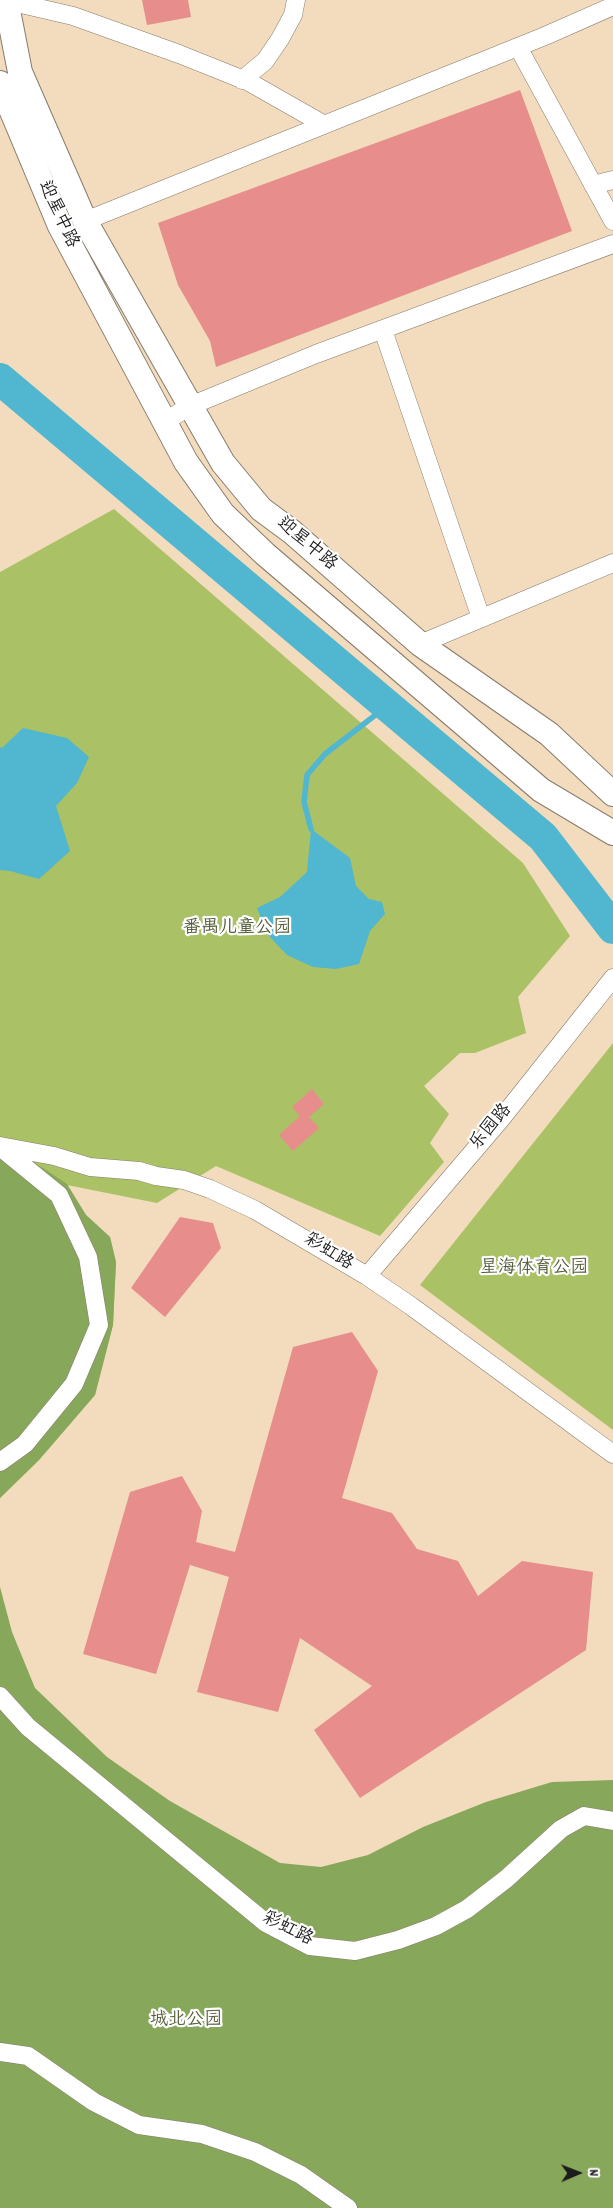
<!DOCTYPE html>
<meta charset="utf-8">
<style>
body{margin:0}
#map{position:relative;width:613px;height:2208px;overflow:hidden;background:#f2dcbd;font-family:Dekko,sans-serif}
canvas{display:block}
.north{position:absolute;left:553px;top:2148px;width:50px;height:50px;-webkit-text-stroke:4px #fff;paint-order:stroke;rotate:89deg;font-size:14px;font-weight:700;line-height:20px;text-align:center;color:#1c1c1c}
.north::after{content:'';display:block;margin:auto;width:18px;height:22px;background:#1c1c1c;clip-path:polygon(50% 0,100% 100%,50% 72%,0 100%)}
</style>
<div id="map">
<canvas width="613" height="2208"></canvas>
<div class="north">N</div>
</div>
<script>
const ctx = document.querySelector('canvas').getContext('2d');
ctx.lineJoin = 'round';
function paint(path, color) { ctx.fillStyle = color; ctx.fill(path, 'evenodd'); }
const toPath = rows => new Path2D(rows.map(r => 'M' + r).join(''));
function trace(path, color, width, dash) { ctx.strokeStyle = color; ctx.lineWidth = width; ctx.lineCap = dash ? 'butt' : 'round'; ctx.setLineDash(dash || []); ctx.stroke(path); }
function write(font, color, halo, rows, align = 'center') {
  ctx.font = font + ' Dekko,"LXGW WenKai TC",sans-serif'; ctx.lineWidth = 4.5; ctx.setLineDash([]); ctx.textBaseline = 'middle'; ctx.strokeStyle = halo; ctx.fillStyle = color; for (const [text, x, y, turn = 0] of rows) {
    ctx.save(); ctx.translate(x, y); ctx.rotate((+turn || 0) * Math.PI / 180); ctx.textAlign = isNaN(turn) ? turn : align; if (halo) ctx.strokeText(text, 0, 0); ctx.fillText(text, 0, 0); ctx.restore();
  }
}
const green = toPath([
 [114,509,523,863,570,936,518,997,526,1033,475,1053,460,1053,424,1086,449,1114,430,1143,444,1162,380,1236,216,1166,157,1203,67,1185,86,1215,110,1237,116,1262,113,1325,95,1395,39,1460,0,1498,0,572],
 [613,1043,613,1430,420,1285]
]);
const forest = toPath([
 [0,1159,29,1159,67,1184,86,1215,110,1237,116,1262,113,1325,95,1395,39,1460,0,1498],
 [0,1587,12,1632,35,1688,107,1757,170,1801,280,1863,321,1867,368,1855,423,1827,486,1802,552,1782,613,1780,613,2208,0,2208]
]);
const water = toPath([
 [23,728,67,738,89,757,77,783,56,806,70,851,39,879,10,871,0,870,0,747,2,748],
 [311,829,350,858,356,886,369,899,382,902,385,914,370,931,359,964,336,969,313,967,287,955,268,935,257,908,280,897,307,872]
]);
const stream = toPath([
 [311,829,304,802,307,775,325,754,387,706]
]);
const river = toPath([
 [0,379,543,837,613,928]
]);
const building = toPath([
 [142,0,188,0,191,17,147,25],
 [520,90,572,231,216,367,210,341,178,285,158,223],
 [312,1089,324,1104,309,1117,319,1128,293,1151,279,1135,300,1116,292,1107],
 [180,1217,213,1223,221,1248,165,1317,131,1288],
 [352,1332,378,1371,342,1498,392,1513,417,1549,458,1561,478,1596,522,1561,593,1572,586,1650,360,1798,314,1730,372,1686,300,1638,278,1712,197,1692,229,1577,190,1565,156,1674,83,1654,130,1492,182,1476,202,1511,196,1542,235,1552,293,1347]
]);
const street = toPath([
 [4,0,73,16,179,54,249,82,323,124],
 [518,47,613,221],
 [242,80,265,61,280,39,293,15,296,0],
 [593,185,613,180],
 [85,221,545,36,613,6],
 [383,330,481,618],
 [164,422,190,406,316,354,613,244],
 [420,644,613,563],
 [0,1146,54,1156,90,1167,139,1171,156,1176,184,1180,210,1189,255,1210,367,1276,411,1306,613,1454],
 [367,1276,501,1119,613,978],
 [0,1462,25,1444,74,1384,99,1325,88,1257,59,1195,0,1147],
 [0,1696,28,1727,266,1923,310,1946,355,1951,398,1940,436,1926,467,1909,506,1879,561,1829,584,1816,613,1821],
 [0,2052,28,2056,94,2102,139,2125,202,2134,255,2152,301,2175,348,2208]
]);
const secondary = toPath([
 [6,0,20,72,85,221,223,463,261,509,292,532,420,644,549,734,613,794],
 [0,83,60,226,186,462,223,514,265,554,541,790,613,833]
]);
const streetNames = [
 ["迎星中路",57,215,65],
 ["迎星中路",306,545,40],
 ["乐园路",492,1128,-50],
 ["彩虹路",328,1253,32],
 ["彩虹路",287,1930,27]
];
const parkNames = [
 ["番禺儿童公园",237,930],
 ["星海体育公园",534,1270],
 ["城北公园",186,2022]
];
paint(green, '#aac166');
paint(forest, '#87a75b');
paint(water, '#51b6d0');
trace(stream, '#51b6d0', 5.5);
trace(river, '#51b6d0', 32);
paint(building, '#e78d8c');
trace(street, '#877c6c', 19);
trace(secondary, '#877c6c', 26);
trace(street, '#fff', 18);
trace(secondary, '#fff', 24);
write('18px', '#1c1c1c', '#fff', streetNames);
write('18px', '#555e3a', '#fff', parkNames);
</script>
